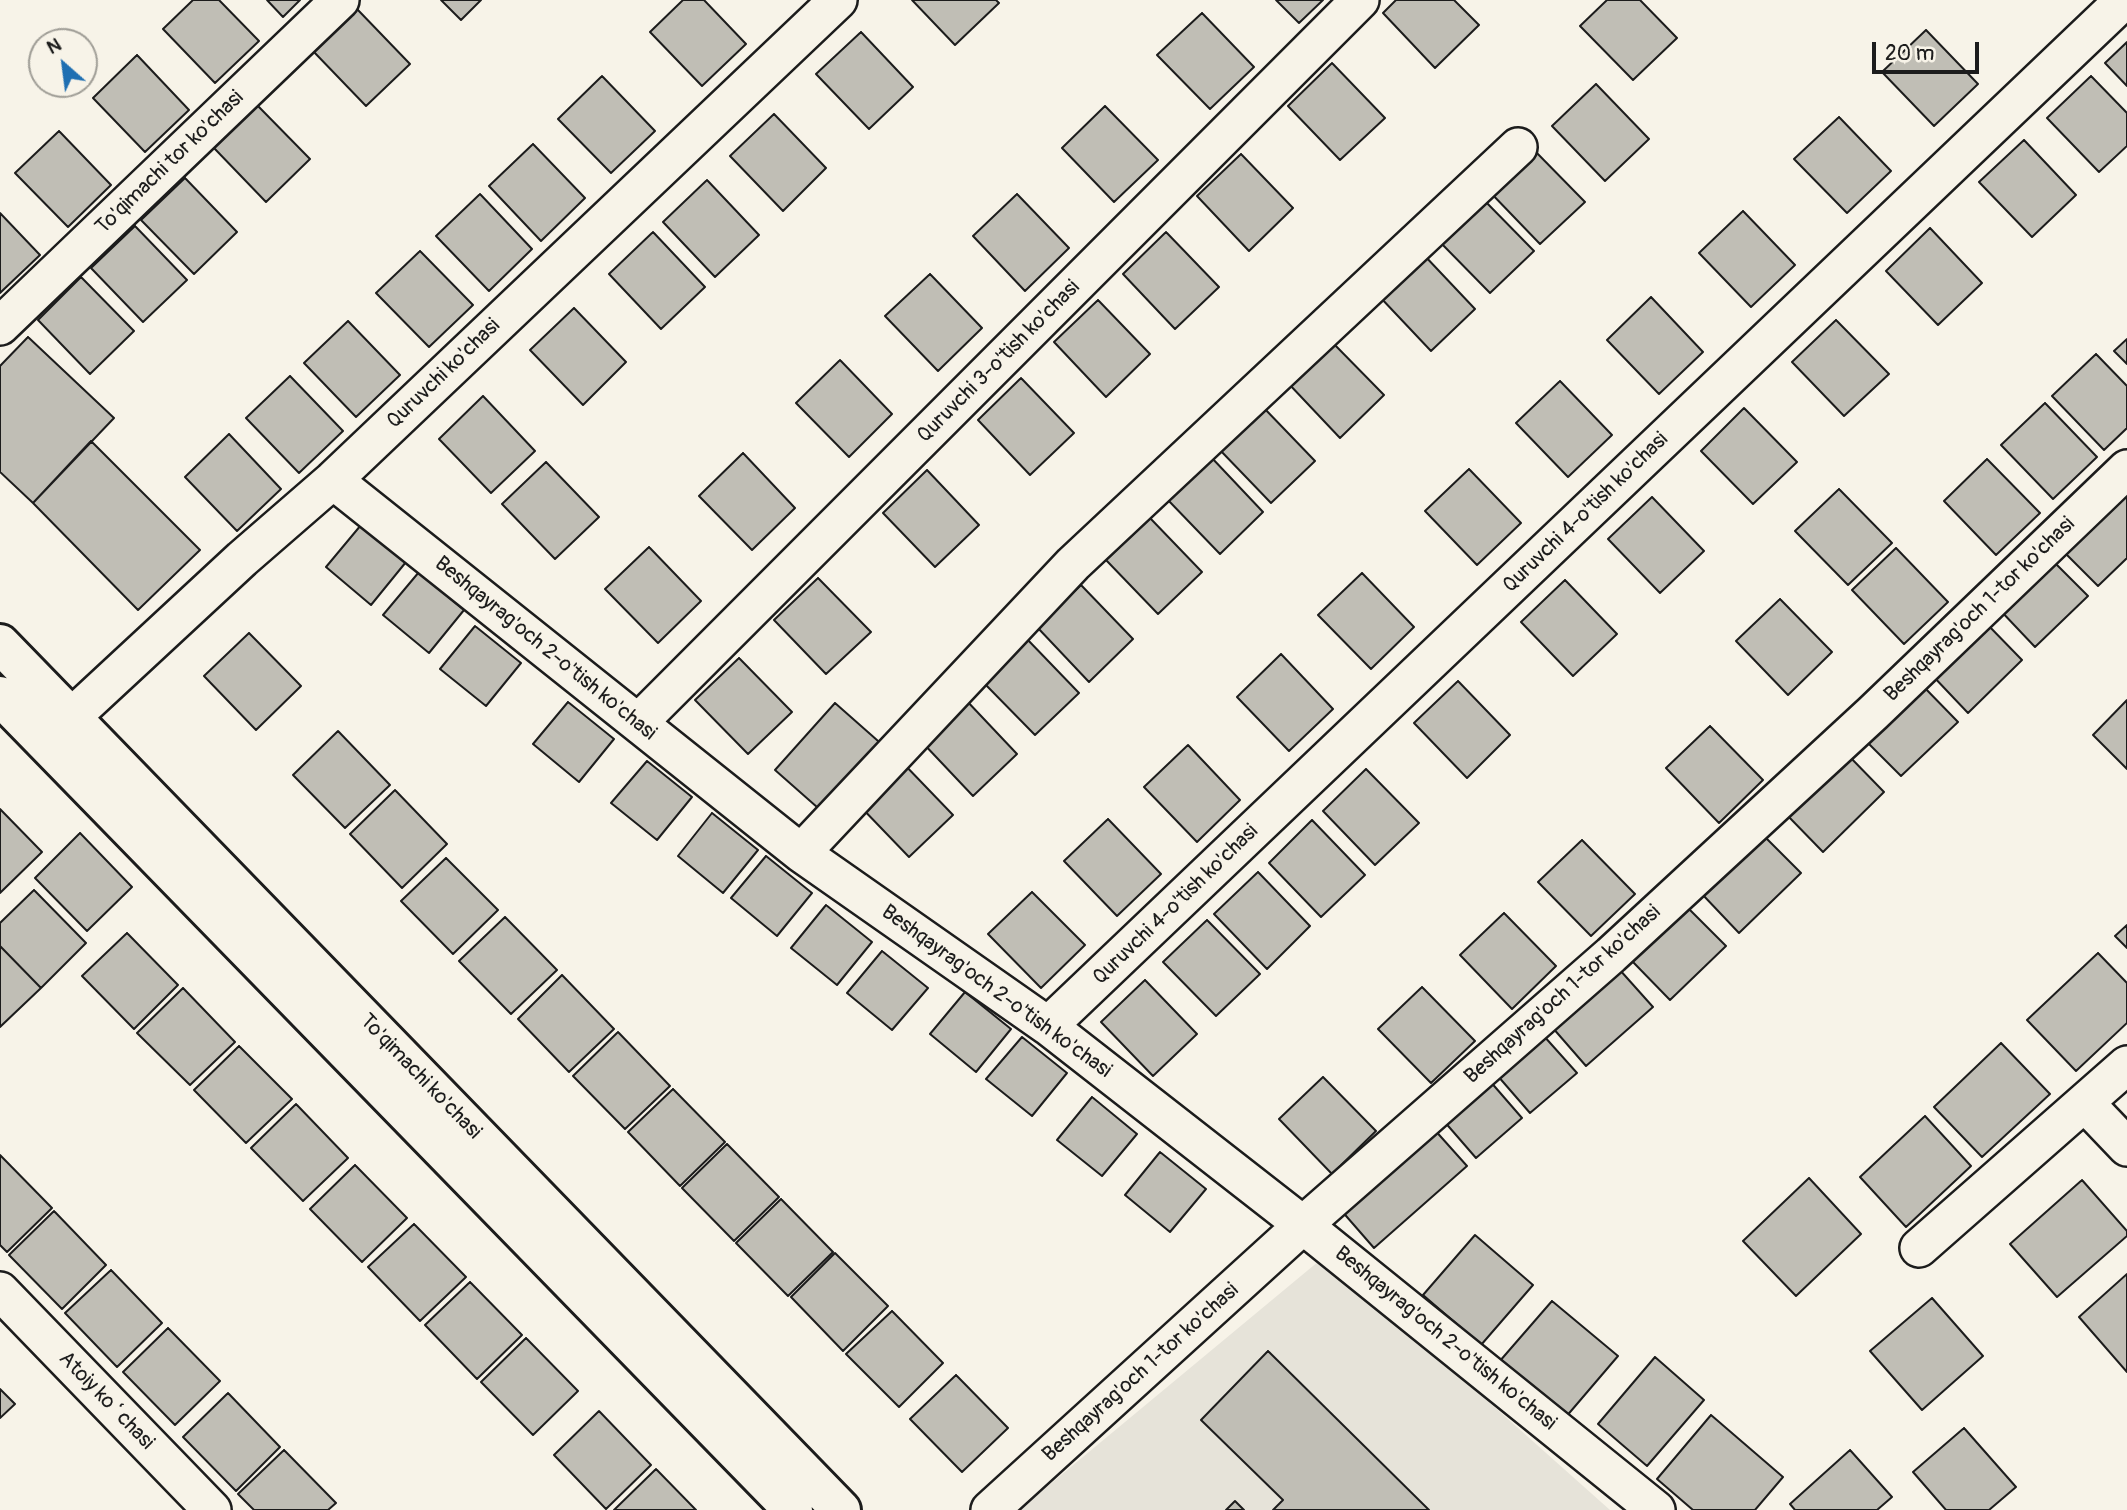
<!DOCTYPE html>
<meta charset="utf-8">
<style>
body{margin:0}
#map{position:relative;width:2127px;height:1510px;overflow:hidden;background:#f7f3e8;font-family:Pangolin,sans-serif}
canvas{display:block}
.north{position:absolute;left:28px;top:28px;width:70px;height:70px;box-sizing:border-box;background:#f7f3e8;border:2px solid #9f9d96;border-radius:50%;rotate:332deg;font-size:19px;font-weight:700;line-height:28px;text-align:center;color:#1c1c1c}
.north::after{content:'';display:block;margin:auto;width:24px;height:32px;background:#1f6fb2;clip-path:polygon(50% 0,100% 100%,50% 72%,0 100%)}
.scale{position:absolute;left:1872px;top:42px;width:107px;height:32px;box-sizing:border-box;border:4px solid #1c1c1c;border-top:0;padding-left:9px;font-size:21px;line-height:24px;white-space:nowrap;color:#1c1c1c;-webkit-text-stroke:5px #f7f3e8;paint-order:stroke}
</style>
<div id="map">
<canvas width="2127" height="1510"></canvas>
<div class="north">N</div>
<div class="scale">20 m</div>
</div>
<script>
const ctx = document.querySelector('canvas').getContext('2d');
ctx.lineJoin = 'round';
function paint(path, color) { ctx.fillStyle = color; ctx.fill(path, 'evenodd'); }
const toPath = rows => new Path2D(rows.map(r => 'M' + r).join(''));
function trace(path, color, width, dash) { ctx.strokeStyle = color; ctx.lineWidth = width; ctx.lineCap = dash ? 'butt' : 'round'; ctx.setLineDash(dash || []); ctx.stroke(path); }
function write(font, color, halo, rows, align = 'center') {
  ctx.font = font + ' Pangolin,sans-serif'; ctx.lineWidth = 5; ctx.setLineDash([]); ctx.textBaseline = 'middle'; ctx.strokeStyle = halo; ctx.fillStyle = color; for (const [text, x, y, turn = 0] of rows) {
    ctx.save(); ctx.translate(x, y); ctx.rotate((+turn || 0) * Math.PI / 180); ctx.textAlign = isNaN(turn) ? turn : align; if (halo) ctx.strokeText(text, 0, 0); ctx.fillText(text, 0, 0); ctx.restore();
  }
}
const built = toPath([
 [1325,1256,1610,1510,1019,1510]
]);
const building = toPath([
 [193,0,219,0,259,41,215,83,163,29,193,0],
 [267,0,300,0,283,17,267,0],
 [441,0,481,0,461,20,441,0],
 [683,0,704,0,746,44,702,86,650,32,683,0],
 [912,0,996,0,999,3,955,45,912,0],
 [1276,0,1323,0,1299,23,1276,0],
 [1396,0,1454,0,1479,25,1435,68,1383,13,1396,0],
 [1607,0,1640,0,1677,38,1633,80,1580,26,1607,0],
 [357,9,410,64,366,106,313,51,357,9],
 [1202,13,1254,67,1210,109,1157,55,1202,13],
 [1926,30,1978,84,1934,126,1882,72,1926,30],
 [861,32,913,87,869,129,816,74,861,32],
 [2127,42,2127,86,2105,63,2127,42],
 [137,55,189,110,145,152,93,98,137,55],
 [1332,63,1385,118,1340,160,1288,106,1332,63],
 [602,76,655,131,611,173,558,119,602,76],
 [2091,76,2127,113,2127,146,2099,172,2047,118,2091,76],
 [1596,84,1649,139,1605,181,1552,126,1596,84],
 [257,105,310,159,266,202,214,148,257,105],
 [1105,106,1158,160,1114,202,1062,148,1105,106],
 [774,114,826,168,783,211,730,156,774,114],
 [1839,117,1891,171,1847,213,1794,159,1839,117],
 [59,131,111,185,68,227,15,173,59,131],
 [2024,140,2076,195,2032,237,1979,182,2024,140],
 [533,144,585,198,541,241,489,186,533,144],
 [1532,148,1585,202,1540,244,1488,190,1532,148],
 [1241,154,1293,208,1249,251,1197,196,1241,154],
 [185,178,237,232,194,274,141,220,185,178],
 [707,180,759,235,715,277,663,222,707,180],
 [480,194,532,249,489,291,436,236,480,194],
 [1017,194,1069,248,1025,291,973,236,1017,194],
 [1481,197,1534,251,1490,293,1437,239,1481,197],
 [1743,211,1795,265,1751,307,1699,253,1743,211],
 [0,213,40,255,0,293,0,213],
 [135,226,187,280,143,322,91,268,135,226],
 [1930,228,1982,283,1938,325,1886,271,1930,228],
 [653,232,705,287,661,329,609,274,653,232],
 [1166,232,1219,287,1175,329,1123,274,1166,232],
 [420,251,473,305,429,347,376,293,420,251],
 [1423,254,1475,309,1431,351,1379,296,1423,254],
 [930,274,982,328,938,371,885,316,930,274],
 [81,277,134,331,90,374,38,320,81,277],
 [1651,297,1703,352,1659,394,1607,340,1651,297],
 [1098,300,1150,354,1106,397,1054,342,1098,300],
 [574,308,626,362,583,405,530,350,574,308],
 [1836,320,1889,374,1844,416,1792,362,1836,320],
 [348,321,400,375,356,417,304,363,348,321],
 [28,337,114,418,33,503,0,472,0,366,28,337],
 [2127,339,2127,364,2114,351,2127,339],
 [1331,341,1384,395,1340,438,1288,383,1331,341],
 [2096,354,2127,386,2127,428,2104,450,2052,396,2096,354],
 [840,360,892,414,849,457,796,403,840,360],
 [290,376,343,431,299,473,246,418,290,376],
 [1021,378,1074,433,1030,475,978,420,1021,378],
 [1560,381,1612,435,1568,477,1516,423,1560,381],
 [483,396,535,451,491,493,439,439,483,396],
 [2045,403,2097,457,2053,499,2001,445,2045,403],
 [1263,407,1315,461,1271,503,1219,449,1263,407],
 [1744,408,1797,462,1753,504,1701,451,1744,408],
 [229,434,281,489,237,531,185,477,229,434],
 [91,441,200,550,138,610,33,503,91,441],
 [743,453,795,508,752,550,699,496,743,453],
 [1211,457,1263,512,1220,554,1167,499,1211,457],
 [1987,459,2040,513,1996,555,1944,501,1987,459],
 [546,462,599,517,555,559,502,504,546,462],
 [1469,469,1521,523,1477,565,1425,511,1469,469],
 [927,470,979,525,935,567,883,513,927,470],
 [1839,489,1892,543,1848,585,1795,531,1839,489],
 [2122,491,2127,496,2127,558,2098,586,2062,550,2122,491],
 [1652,497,1704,551,1660,593,1608,539,1652,497],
 [1150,518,1202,572,1158,614,1106,560,1150,518],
 [361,525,406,562,371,605,326,567,361,525],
 [649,547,701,601,658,643,605,589,649,547],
 [1896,548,1948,602,1904,644,1852,590,1896,548],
 [2051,559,2088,596,2035,647,1999,609,2051,559],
 [419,572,464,610,429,653,383,615,419,572],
 [1362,573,1414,627,1371,669,1318,615,1362,573],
 [818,578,871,632,826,674,774,620,818,578],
 [1565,580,1617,634,1573,676,1521,622,1565,580],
 [1081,585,1133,639,1089,682,1037,627,1081,585],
 [1780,599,1832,652,1788,695,1736,641,1780,599],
 [1985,622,2022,660,1968,713,1931,674,1985,622],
 [475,626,521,663,486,706,440,669,475,626],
 [249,633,301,686,256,730,204,676,249,633],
 [1026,638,1079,693,1035,735,982,681,1026,638],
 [1281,654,1333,709,1289,751,1237,697,1281,654],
 [739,658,792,712,748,754,695,700,739,658],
 [1458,681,1510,735,1467,778,1414,723,1458,681],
 [1921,684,1958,722,1901,776,1864,739,1921,684],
 [965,699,1017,754,973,796,921,741,965,699],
 [2127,700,2127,769,2093,735,2127,700],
 [568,702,614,739,579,782,533,744,568,702],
 [835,703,886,748,826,815,775,770,835,703],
 [1710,726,1763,780,1719,823,1666,768,1710,726],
 [338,731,390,785,345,828,293,775,338,731],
 [1188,745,1240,800,1197,842,1144,787,1188,745],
 [1847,754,1884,792,1823,852,1786,814,1847,754],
 [647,761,692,797,657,840,611,803,647,761],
 [901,761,953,815,909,857,857,803,901,761],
 [1366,769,1419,823,1375,865,1323,811,1366,769],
 [395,790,447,844,402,888,350,834,395,790],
 [0,809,42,852,0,893,0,809],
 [712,813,758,850,723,893,678,856,712,813],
 [1108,819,1161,874,1117,916,1064,861,1108,819],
 [1312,820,1365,875,1321,917,1269,863,1312,820],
 [80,833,132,887,87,931,35,878,80,833],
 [1763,835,1801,873,1739,933,1702,894,1763,835],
 [1582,840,1635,894,1591,936,1538,882,1582,840],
 [766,856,812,893,777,936,731,898,766,856],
 [446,858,498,910,453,954,401,901,446,858],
 [1258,872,1310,926,1267,969,1214,914,1258,872],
 [34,890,86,943,41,988,0,946,0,923,34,890],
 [1032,892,1085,945,1041,988,988,934,1032,892],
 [826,905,872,942,837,985,791,948,826,905],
 [1687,907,1726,946,1670,1000,1632,961,1687,907],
 [1504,913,1556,966,1512,1009,1460,955,1504,913],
 [505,917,557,970,511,1014,459,961,505,917],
 [1207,920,1260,974,1216,1016,1163,962,1207,920],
 [2127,925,2127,948,2115,936,2127,925],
 [127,933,178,985,134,1029,82,976,127,933],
 [0,946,41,988,0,1027,0,946],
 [882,951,928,988,892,1030,847,993,882,951],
 [2098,953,2127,983,2127,1023,2076,1071,2027,1020,2098,953],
 [1619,969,1653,1007,1586,1066,1552,1027,1619,969],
 [562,975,614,1029,569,1072,518,1019,562,975],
 [1145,980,1197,1034,1153,1076,1101,1022,1145,980],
 [1422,987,1475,1041,1431,1083,1378,1029,1422,987],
 [183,988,235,1042,190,1085,137,1033,183,988],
 [965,992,1011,1029,976,1072,930,1034,965,992],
 [618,1032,670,1086,625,1129,573,1076,618,1032],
 [1543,1035,1577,1073,1530,1113,1497,1075,1543,1035],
 [1022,1037,1067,1073,1032,1116,986,1079,1022,1037],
 [2001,1043,2050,1094,1982,1157,1934,1107,2001,1043],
 [239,1046,292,1099,246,1143,194,1090,239,1046],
 [1323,1077,1376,1131,1332,1174,1279,1119,1323,1077],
 [1489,1080,1522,1118,1476,1158,1443,1120,1489,1080],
 [673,1089,725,1142,680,1186,628,1132,673,1089],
 [1092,1097,1137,1134,1102,1176,1057,1140,1092,1097],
 [296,1104,348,1158,303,1201,251,1148,296,1104],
 [1925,1116,1971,1166,1906,1227,1860,1177,1925,1116],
 [1433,1128,1467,1166,1374,1248,1340,1209,1433,1128],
 [727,1144,779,1197,734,1241,682,1188,727,1144],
 [1160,1152,1206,1189,1170,1232,1125,1195,1160,1152],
 [0,1155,52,1208,7,1252,0,1245,0,1155],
 [355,1165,407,1218,362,1262,310,1209,355,1165],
 [1809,1178,1861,1234,1796,1296,1743,1241,1809,1178],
 [2082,1180,2127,1231,2127,1236,2057,1297,2010,1244,2082,1180],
 [781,1199,833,1252,788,1296,736,1243,781,1199],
 [54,1211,106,1265,62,1309,9,1255,54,1211],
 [414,1224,466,1277,420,1321,368,1267,414,1224],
 [1475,1235,1533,1285,1481,1345,1423,1295,1475,1235],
 [835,1253,888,1306,843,1351,791,1297,835,1253],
 [111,1270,162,1323,117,1367,65,1313,111,1270],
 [2127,1274,2127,1372,2079,1317,2127,1274],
 [470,1282,522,1335,477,1379,425,1325,470,1282],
 [1932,1298,1983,1356,1922,1410,1870,1351,1932,1298],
 [1552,1301,1618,1356,1565,1418,1499,1362,1552,1301],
 [892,1311,943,1363,899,1407,846,1354,892,1311],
 [168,1328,220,1381,175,1425,123,1372,168,1328],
 [526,1338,578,1391,533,1435,481,1382,526,1338],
 [1268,1351,1429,1510,1273,1510,1283,1500,1201,1420,1268,1351],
 [1655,1357,1704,1400,1647,1466,1598,1424,1655,1357],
 [956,1375,1008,1428,962,1472,910,1419,956,1375],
 [0,1389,15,1404,0,1418,0,1389],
 [228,1393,280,1447,236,1491,183,1437,228,1393],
 [599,1411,651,1465,606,1509,554,1455,599,1411],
 [1711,1415,1783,1477,1755,1510,1693,1510,1657,1479,1711,1415],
 [1964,1428,2016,1487,1989,1510,1946,1510,1913,1472,1964,1428],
 [284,1450,336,1503,328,1510,254,1510,238,1494,284,1450],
 [1850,1450,1892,1497,1877,1510,1795,1510,1790,1504,1850,1450],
 [656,1469,696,1510,614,1510,656,1469],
 [1235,1501,1244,1510,1226,1510,1235,1501]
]);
const minor = toPath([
 [0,326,340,0],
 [333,480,801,853,1048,1026,1303,1225,1656,1510],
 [638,723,1360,0],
 [49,738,242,559,333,480,838,0],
 [801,853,1073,564,1518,147],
 [1048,1026,2124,0],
 [2085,1103,2127,1147],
 [1919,1248,2127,1065],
 [0,1291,212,1510],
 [990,1510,1303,1225,1611,955,1873,713,2127,469]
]);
const secondary = toPath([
 [0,644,841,1510],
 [0,696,793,1510]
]);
const streetNames = [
 ["To'qimachi tor ko'chasi",170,163,-44],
 ["Quruvchi 3-o'tish ko'chasi",999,362,-45],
 ["Quruvchi ko'chasi",444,374,-44],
 ["Quruvchi 4-o'tish ko'chasi",1586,513,-44],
 ["Beshqayrag'och 1-tor ko'chasi",1980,610,-44],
 ["Beshqayrag'och 2-o'tish ko'chasi",545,649,39],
 ["Quruvchi 4-o'tish ko'chasi",1176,905,-44],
 ["Beshqayrag'och 2-o'tish ko'chasi",996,992,36],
 ["Beshqayrag'och 1-tor ko'chasi",1563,995,-42],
 ["To'qimachi ko'chasi",420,1077,46],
 ["Beshqayrag'och 2-o'tish ko'chasi",1445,1339,39],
 ["Beshqayrag'och 1-tor ko'chasi",1141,1373,-42],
 ["Atoiy koʻchasi",106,1401,46]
];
paint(built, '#e6e3d9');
paint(building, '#c0beb5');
trace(building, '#1c1c1c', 2);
trace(minor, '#1c1c1c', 42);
trace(secondary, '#1c1c1c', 44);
trace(minor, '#f7f3e8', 37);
trace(secondary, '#f7f3e8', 38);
write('21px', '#1c1c1c', '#f7f3e8', streetNames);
</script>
